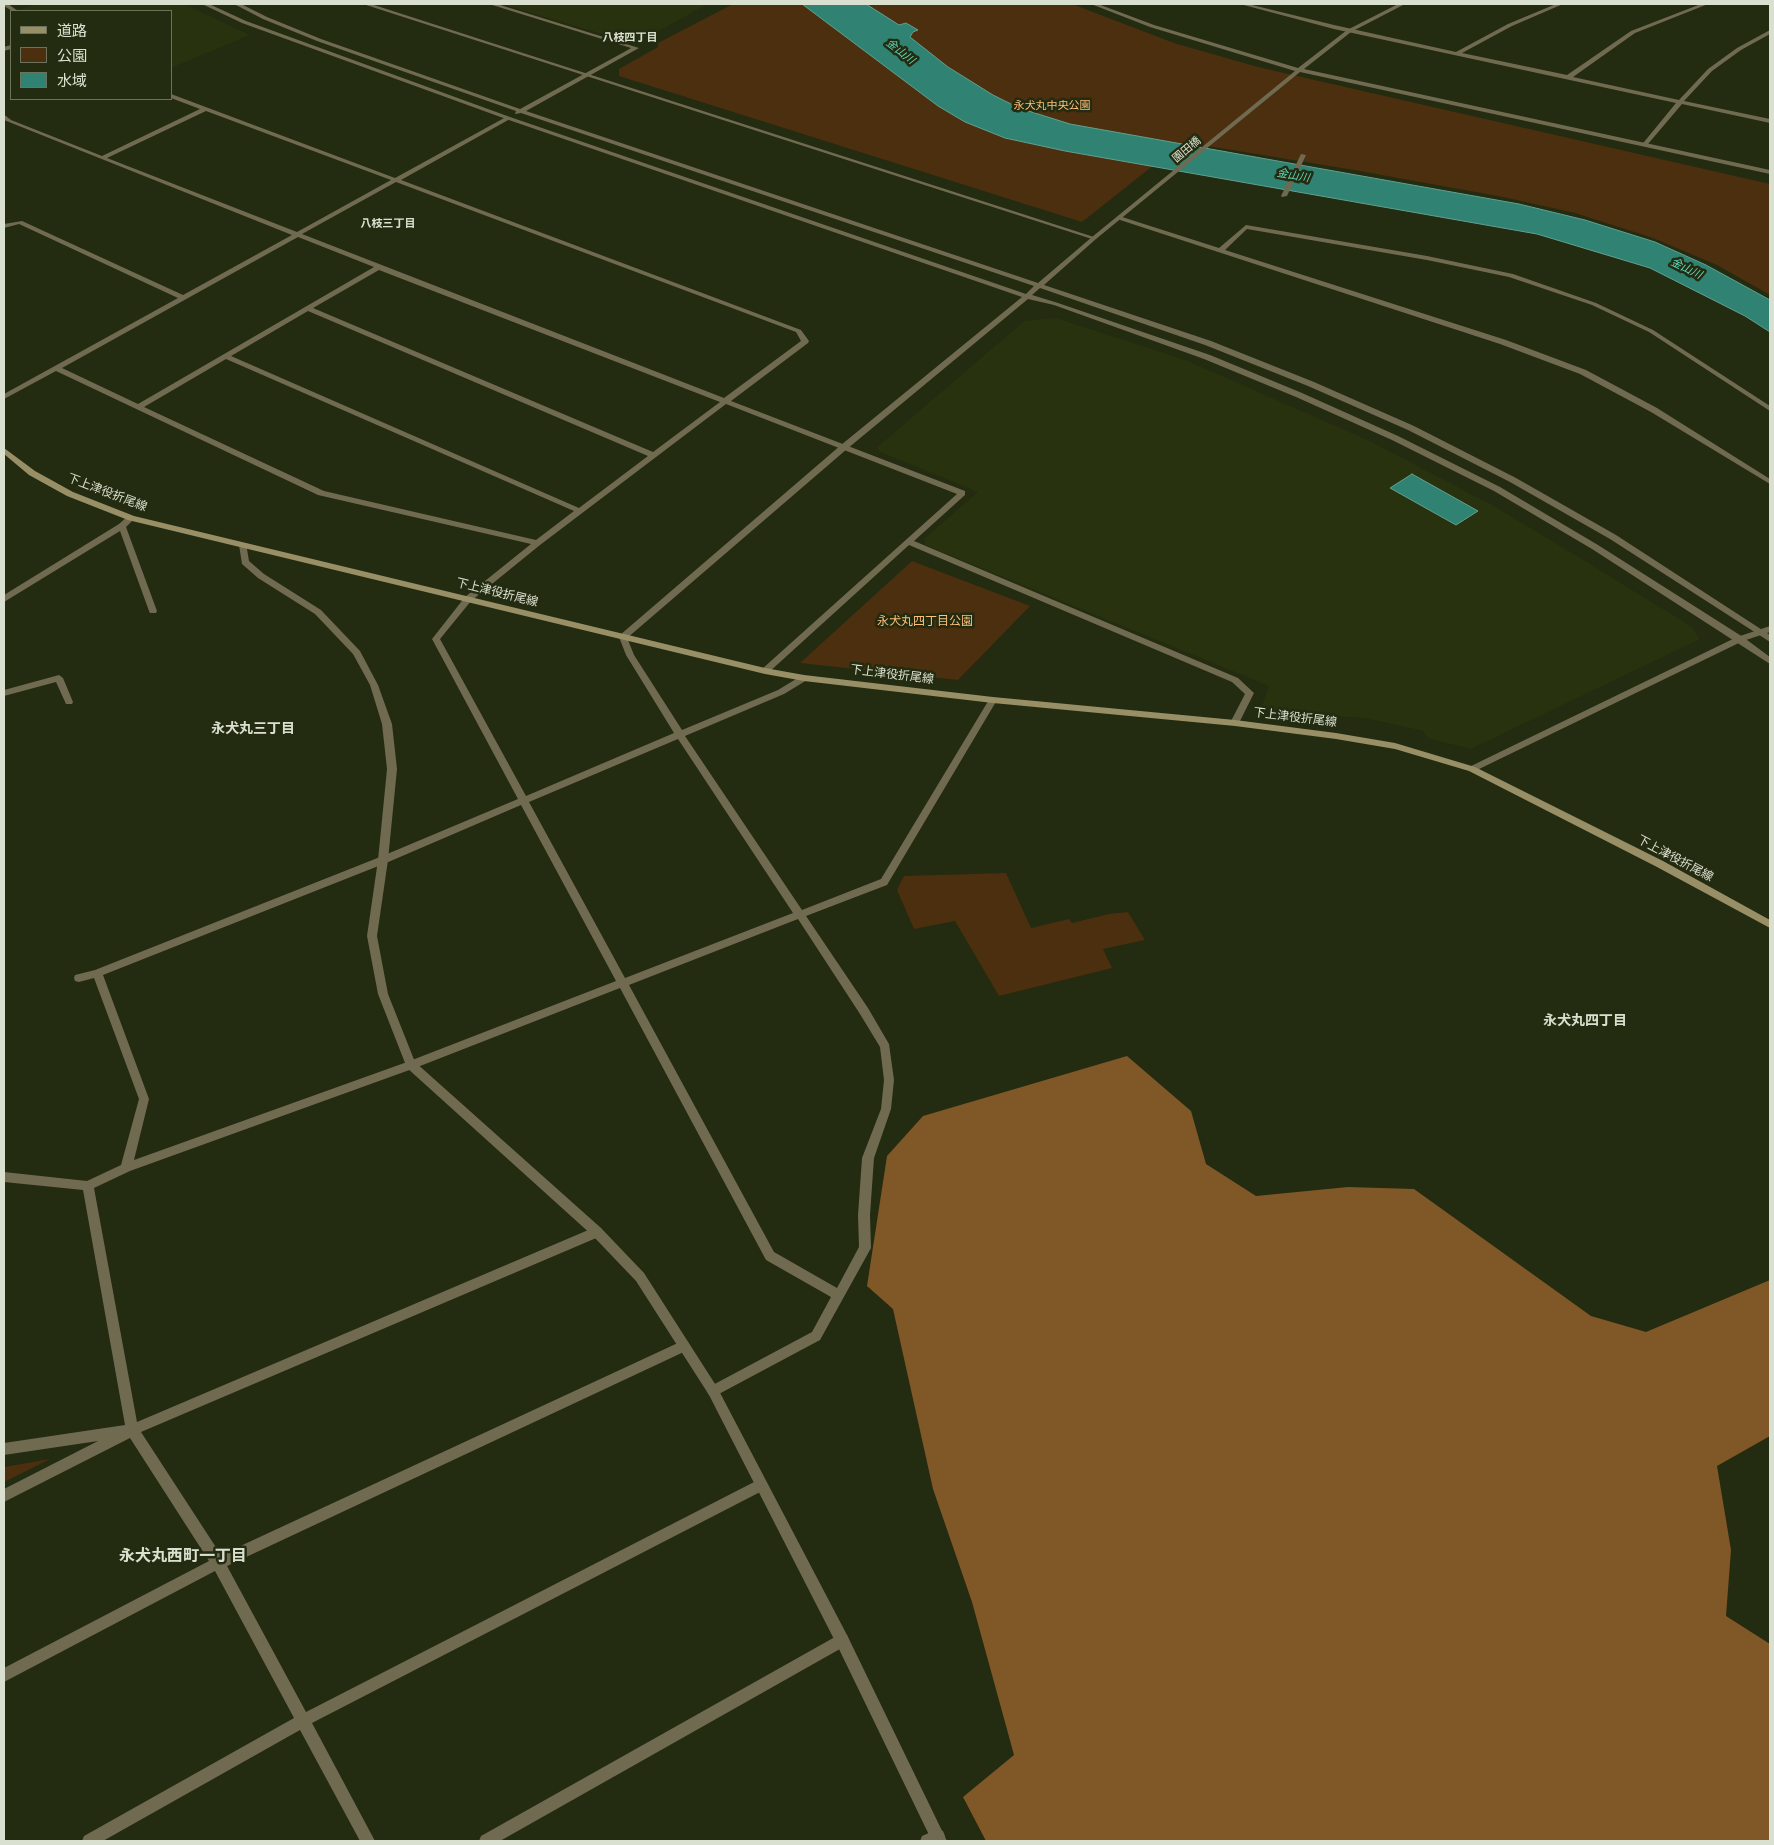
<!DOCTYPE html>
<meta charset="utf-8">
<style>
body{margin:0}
#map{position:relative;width:1774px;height:1845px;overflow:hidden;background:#232b10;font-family:"Varela Round","Noto Sans JP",sans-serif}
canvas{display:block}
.frame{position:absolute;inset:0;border:5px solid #dae0cf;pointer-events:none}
.legend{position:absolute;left:10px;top:10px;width:162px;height:90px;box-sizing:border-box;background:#232b10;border:1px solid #6c735c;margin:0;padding:6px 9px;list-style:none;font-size:15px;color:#dae0cf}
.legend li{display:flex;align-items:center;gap:10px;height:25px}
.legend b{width:25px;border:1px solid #6c735c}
</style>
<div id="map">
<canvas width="1774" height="1845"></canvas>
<div class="frame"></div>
<ul class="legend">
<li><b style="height:6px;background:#998f67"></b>道路</li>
<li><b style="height:14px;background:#4b2f0e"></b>公園</li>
<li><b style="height:14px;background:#308373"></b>水域</li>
</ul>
</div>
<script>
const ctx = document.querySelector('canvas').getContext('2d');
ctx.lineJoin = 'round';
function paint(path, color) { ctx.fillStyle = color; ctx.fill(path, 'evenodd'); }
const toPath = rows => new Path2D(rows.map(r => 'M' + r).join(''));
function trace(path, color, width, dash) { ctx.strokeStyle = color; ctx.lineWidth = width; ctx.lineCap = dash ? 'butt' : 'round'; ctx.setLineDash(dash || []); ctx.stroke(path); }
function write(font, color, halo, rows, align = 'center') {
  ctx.font = font + ' "Varela Round","Noto Sans JP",sans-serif'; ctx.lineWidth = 5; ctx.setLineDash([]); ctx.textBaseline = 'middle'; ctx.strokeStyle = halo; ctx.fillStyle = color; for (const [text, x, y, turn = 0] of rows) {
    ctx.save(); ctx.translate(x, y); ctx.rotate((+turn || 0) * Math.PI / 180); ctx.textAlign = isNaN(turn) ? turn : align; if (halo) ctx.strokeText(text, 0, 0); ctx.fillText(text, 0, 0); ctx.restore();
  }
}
const built = toPath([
 [36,4,184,4,250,35,171,68,171,11,24,11,21,9],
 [502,4,708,4,635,44],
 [1056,318,1188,361,1372,442,1492,505,1595,567,1692,627,1700,639,1471,749,1427,738,1423,731,1365,718,1260,711,1269,686,925,545,925,538,978,492,880,452,877,447,1024,321]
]);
const green = toPath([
 [733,4,1072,4,1174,43,1258,67,1770,184,1770,295,1717,265,1653,238,1575,213,1503,197,1354,170,1183,142,1082,222,619,76,619,69,658,47,658,43],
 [912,561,1030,606,958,680,800,663],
 [1006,873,1031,928,1069,919,1072,923,1109,914,1128,912,1145,940,1103,949,1112,968,999,996,955,921,914,929,897,890,904,876],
 [50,1459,4,1482,4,1467]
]);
const forest = toPath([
 [1127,1056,1191,1111,1206,1164,1256,1196,1348,1187,1414,1189,1591,1316,1646,1332,1770,1280,1770,1436,1717,1466,1731,1550,1726,1616,1770,1644,1770,1841,986,1841,963,1797,1014,1755,972,1602,933,1489,893,1309,867,1286,887,1156,923,1116]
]);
const water = toPath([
 [802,4,866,4,899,25,906,23,918,30,913,32,910,37,948,67,993,95,1019,108,1070,124,1519,204,1585,220,1655,242,1706,265,1770,300,1770,332,1745,316,1650,268,1537,234,1065,151,1005,138,965,122,938,106,802,4],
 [1412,474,1478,511,1456,525,1390,488,1412,474]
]);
const minor = toPath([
 [4,4,8,4,18,11,12,11,4,6,4,4],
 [363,4,371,4,1097,238,1092,239,363,4],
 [489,4,497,4,639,48,630,53,626,53,626,51,631,48,489,4],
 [1240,4,1248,4,1334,25,1456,52,1508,24,1556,4,1563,4,1512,26,1462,53,1567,75,1631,31,1701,4,1708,4,1635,33,1573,77,1679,100,1708,69,1737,48,1770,30,1770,34,1741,50,1712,71,1684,101,1770,119,1770,123,1682,104,1648,144,1646,145,1643,143,1644,142,1676,103,1334,29,1240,4],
 [11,45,11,49,4,51,4,47,11,45],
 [171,94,395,178,506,117,510,117,510,119,401,180,801,330,809,341,808,343,731,401,965,491,965,495,914,541,1238,678,1254,693,1238,725,1232,725,1230,723,1245,694,1232,682,909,545,768,673,762,673,761,671,762,669,957,494,726,404,540,545,471,601,440,639,526,796,674,733,626,655,619,637,620,635,626,635,634,655,682,730,778,690,801,676,807,676,808,678,807,680,784,694,685,736,802,910,881,879,990,698,996,698,997,700,887,885,806,916,868,1008,889,1044,894,1080,891,1109,874,1158,870,1215,871,1248,820,1340,717,1395,713,1397,709,1395,707,1391,709,1387,812,1332,831,1297,766,1260,620,988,415,1068,130,1171,94,1188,137,1422,593,1228,597,1227,601,1228,603,1232,601,1236,141,1432,221,1555,680,1342,684,1340,688,1342,690,1346,688,1350,227,1566,306,1712,756,1481,761,1479,766,1481,767,1485,766,1489,312,1723,375,1841,360,1841,300,1730,103,1841,82,1841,84,1836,294,1718,215,1571,4,1682,4,1668,209,1561,130,1438,4,1502,4,1489,98,1441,4,1455,4,1443,125,1425,83,1190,4,1182,4,1172,87,1181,121,1165,139,1099,94,978,79,982,75,981,74,978,75,975,95,970,380,857,518,799,432,639,465,597,531,544,318,495,56,371,4,399,4,394,178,298,19,224,4,228,4,224,22,221,183,295,292,235,4,120,4,115,6,116,11,120,102,156,200,109,171,98,171,94],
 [206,111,391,180,297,232,107,158,206,111],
 [396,182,796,332,801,341,724,398,302,234,396,182],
 [298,237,374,267,138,404,62,368,298,237],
 [379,270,720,402,653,452,313,308,379,270],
 [308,311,648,456,579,508,231,356,308,311],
 [226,359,574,511,536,540,324,491,144,407,226,359],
 [678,739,793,913,625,978,529,802,678,739],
 [521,805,616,981,407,1062,134,1160,149,1099,103,975,386,863,521,805],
 [798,919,860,1014,880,1047,884,1080,881,1109,862,1158,858,1215,859,1247,837,1288,774,1252,629,985,798,919],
 [1301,154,1306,155,1287,196,1282,197,1281,196,1301,154],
 [1119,216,1219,248,1246,225,1427,256,1513,274,1596,303,1653,330,1770,406,1770,411,1649,332,1592,305,1509,277,1427,260,1247,229,1225,250,1506,340,1586,370,1657,408,1770,479,1770,484,1651,412,1580,374,1500,344,1117,219,1117,217,1119,216],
 [128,516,131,516,135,518,126,527,157,611,156,613,150,613,149,611,120,531,4,602,4,595,119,524,128,516],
 [1770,626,1770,632,1743,641,1475,771,1469,771,1467,769,1469,767,1737,637,1770,626],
 [59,675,63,678,73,702,72,704,66,704,56,682,4,696,4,690,59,675],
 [842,1633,847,1635,849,1640,847,1645,500,1841,479,1841,481,1836,842,1633],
 [938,1829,943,1831,945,1836,943,1841,920,1841,922,1836,938,1829]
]);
const tertiary = toPath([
 [4,4,9,4,4,6,4,4],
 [202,4,209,4,246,21,510,117,1026,294,1034,286,521,113,515,114,516,111,317,41,263,19,234,4,241,4,267,17,321,39,520,109,626,51,630,51,630,53,526,111,1038,283,1092,237,1295,71,1150,27,1091,4,1098,4,1154,25,1298,68,1347,30,1398,4,1405,4,1351,32,1304,69,1770,170,1770,174,1300,72,1096,239,1044,285,1211,341,1314,382,1414,426,1516,478,1616,535,1770,635,1770,642,1610,539,1510,482,1408,430,1308,386,1205,345,1040,288,1032,295,1058,303,1210,355,1302,393,1398,436,1500,487,1598,545,1743,637,1770,657,1770,664,1592,549,1494,491,1392,440,1296,397,1204,359,1054,305,1028,299,847,449,626,639,620,639,619,637,620,635,841,445,1022,297,506,119,242,23,202,4],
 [240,543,246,543,249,561,264,574,321,610,360,651,378,685,392,724,397,769,388,860,377,936,388,994,415,1062,601,1228,644,1273,717,1387,847,1635,947,1841,932,1841,837,1645,709,1395,636,1281,593,1236,407,1068,378,994,367,936,378,860,387,769,382,724,370,685,353,654,315,614,258,578,242,564,239,545,240,543]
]);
const secondary = toPath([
 [4,448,35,471,73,492,134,516,765,668,804,675,993,697,1235,720,1336,733,1395,743,1475,767,1663,861,1770,920,1770,928,1657,867,1469,771,1395,749,1336,739,1235,726,993,703,804,681,765,674,128,520,67,496,29,475,4,454,4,448]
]);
const farNeighbourhoodnames = [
 ["八枝四丁目",630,38],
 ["八枝三丁目",388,224]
];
const farWaternames = [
 ["金山川",900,52,38],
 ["金山川",1293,176,10],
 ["金山川",1686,269,26]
];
const farParknames = [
 ["永犬丸中央公園",1052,106]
];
const farStreetnames = [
 ["園田橋",1187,150,-40]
];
const streetNames = [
 ["下上津役折尾線",107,493,21],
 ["下上津役折尾線",497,593,14],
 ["下上津役折尾線",892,675,7],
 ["下上津役折尾線",1295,718,7],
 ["下上津役折尾線",1675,859,28]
];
const parkNames = [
 ["永犬丸四丁目公園",925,622]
];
const neighbourhoodNames = [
 ["永犬丸三丁目",253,729],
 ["永犬丸四丁目",1585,1021]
];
const nearNeighbourhoodnames = [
 ["永犬丸西町一丁目",183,1557]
];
paint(built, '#28320f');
paint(green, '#4b2f0e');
paint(forest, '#805727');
paint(water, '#308373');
trace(water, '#639f8f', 1);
paint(minor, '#706a51');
paint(tertiary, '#706a51');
paint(secondary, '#998f67');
write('bold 11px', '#dae0cf', '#232b10', farNeighbourhoodnames);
write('italic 11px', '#5fd7bf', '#232b10', farWaternames);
write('11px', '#ffbf79', '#232b10', farParknames);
write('11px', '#dae0cf', '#232b10', farStreetnames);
write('12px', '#dae0cf', '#232b10', streetNames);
write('12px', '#ffbf79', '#232b10', parkNames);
write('bold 14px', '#dae0cf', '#232b10', neighbourhoodNames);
write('bold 16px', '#dae0cf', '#232b10', nearNeighbourhoodnames);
</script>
